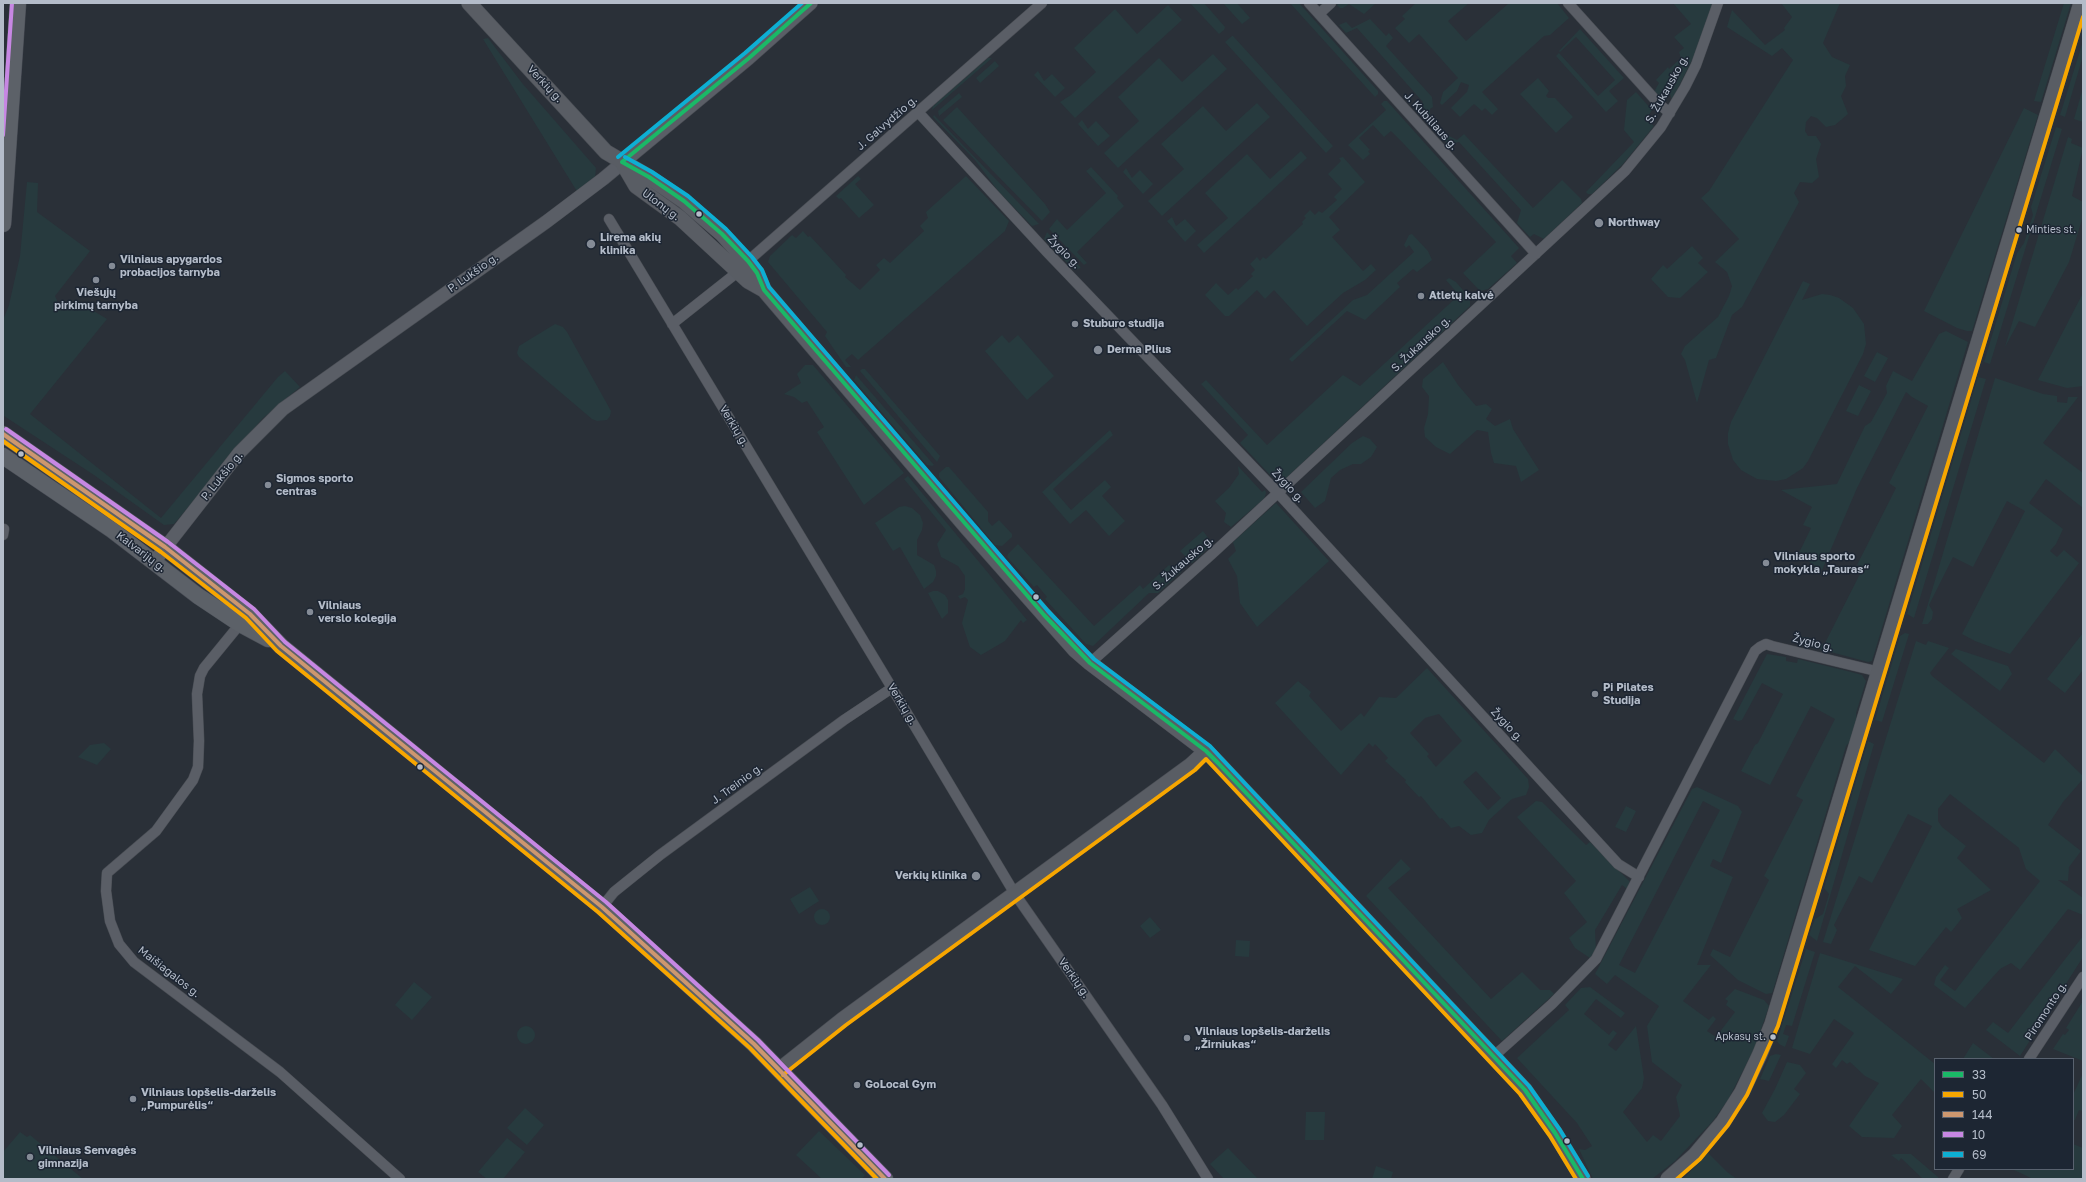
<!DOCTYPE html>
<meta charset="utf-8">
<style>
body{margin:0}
#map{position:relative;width:2086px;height:1182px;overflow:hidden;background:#2a3038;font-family:"Golos Text",sans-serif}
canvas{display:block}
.frame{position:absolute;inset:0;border:4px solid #b4bcc9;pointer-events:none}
.legend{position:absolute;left:1934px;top:1058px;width:140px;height:112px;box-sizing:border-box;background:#1d2633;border:1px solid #59626f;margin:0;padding:5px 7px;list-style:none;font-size:12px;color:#b4bcc9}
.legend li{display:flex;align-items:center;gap:8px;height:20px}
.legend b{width:20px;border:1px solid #59626f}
</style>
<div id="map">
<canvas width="2086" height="1182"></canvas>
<div class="frame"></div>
<ul class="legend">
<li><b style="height:5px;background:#1ab867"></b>33</li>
<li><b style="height:5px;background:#f7a600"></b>50</li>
<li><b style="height:5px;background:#cd976f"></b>144</li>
<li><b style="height:5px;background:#c787e3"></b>10</li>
<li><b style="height:5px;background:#0dafd3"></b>69</li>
</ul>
</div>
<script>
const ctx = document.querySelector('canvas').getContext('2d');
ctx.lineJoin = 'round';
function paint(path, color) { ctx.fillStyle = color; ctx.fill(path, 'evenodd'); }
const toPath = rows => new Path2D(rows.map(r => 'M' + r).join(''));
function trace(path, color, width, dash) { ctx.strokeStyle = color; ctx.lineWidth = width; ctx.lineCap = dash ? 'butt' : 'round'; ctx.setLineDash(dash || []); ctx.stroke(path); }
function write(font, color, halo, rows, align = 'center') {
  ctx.font = font + ' "Golos Text",sans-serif'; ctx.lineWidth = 3; ctx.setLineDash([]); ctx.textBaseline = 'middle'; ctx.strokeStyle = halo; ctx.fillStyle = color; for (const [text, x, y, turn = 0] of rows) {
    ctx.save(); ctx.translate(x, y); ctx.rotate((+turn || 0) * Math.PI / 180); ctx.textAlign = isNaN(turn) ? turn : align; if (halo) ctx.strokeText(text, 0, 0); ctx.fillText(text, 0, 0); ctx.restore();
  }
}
const green = toPath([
 [1190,3,1204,3,1225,27,1224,30,1219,34],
 [1223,3,1237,3,1250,18,1242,24],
 [1290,3,1299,3,1378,91,1378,94,1375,97],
 [1339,3,1355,3,1356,4,1376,3,1364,14,1349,4,1343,8,1340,8,1337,5],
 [1416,3,1469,3,1448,21,1466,41,1509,3,1557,3,1569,18,1550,35,1544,36,1482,92,1498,109,1492,115,1485,108,1482,111,1474,104,1460,117,1451,108,1467,92,1469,85,1461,82,1457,91,1442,105,1440,103,1443,92,1458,78,1419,34,1409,43,1395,28,1405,19,1402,16],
 [1673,3,1713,3,1695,54,1672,100,1670,94,1665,91,1659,99,1654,92,1659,83,1656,80,1668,67,1669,69,1681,58,1679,52,1684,48,1674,37,1691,24],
 [1781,3,1840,3,1823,43,1832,57,1850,65,1845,76,1846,86,1841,96,1848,114,1835,125,1826,127,1817,118,1811,116,1806,122,1805,131,1808,136,1816,136,1821,144,1816,159,1819,177,1812,183,1800,182,1794,193,1799,202,1742,307,1732,315,1716,358,1709,360,1697,403,1685,360,1681,354,1685,346,1718,317,1729,296,1732,286,1727,272,1715,262,1739,239,1701,198,1709,191,1793,60,1782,48,1772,56,1727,27,1732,10,1765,45,1785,30,1784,28,1792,17],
 [2064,3,2071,3,2041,102,2034,101],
 [1168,5,1182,20,1075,118,1060,102,1071,95,1096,72,1074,48,1115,9,1137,34],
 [1370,19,1386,36,1389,33,1393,38,1386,46,1432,97,1433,107,1430,109,1430,116,1426,118,1416,110,1423,102,1357,28,1346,33,1339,25,1346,22,1352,28],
 [1580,29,1624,78,1609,91,1618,101,1606,112,1556,56,1559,53,1598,96,1615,80,1576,37,1560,52,1559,51],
 [1232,36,1233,36,1333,146,1326,153,1225,42],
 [488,38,522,83,596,168,595,177,578,193,483,39],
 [2083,41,2083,56,2065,117,2060,115],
 [1213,54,1227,69,1118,168,1104,153,1139,121,1118,97,1159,58,1182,82],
 [988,58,992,58,932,110,933,106],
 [995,61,999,66,980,83,976,78],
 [1038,71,1044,81,1052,74,1065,88,1055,97,1034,75],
 [1538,78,1549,91,1546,96,1548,98,1555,98,1573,117,1556,133,1520,94],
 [2083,88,2083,122,2074,119],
 [1636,92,1652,110,1646,120,1654,126,1623,164,1592,194,1588,194,1586,192,1634,142,1624,130,1627,100],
 [959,93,962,97,939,116,938,111],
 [1384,101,1387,101,1519,248,1511,256,1517,263,1488,289,1480,291,1463,273,1496,242,1402,142,1391,131,1384,137,1373,125,1359,138,1370,150,1368,151,1370,154,1363,160,1348,145,1386,110,1381,104],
 [1257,103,1270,117,1162,216,1148,201,1184,169,1161,144,1203,106,1226,131],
 [957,107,1045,204,1050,212,1042,221,943,120],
 [2024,108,2038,115,1972,331,1967,331,1957,328,1924,311],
 [934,115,1039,224,1032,226,999,192,975,160,933,117],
 [1082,120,1088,129,1096,121,1110,136,1098,146,1078,124],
 [2056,127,2062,129,1990,364,1984,362,2017,253,2024,243,2033,215,2031,207],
 [1464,134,1533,208,1562,180,1581,199,1582,203,1544,239,1534,234,1530,237,1517,223,1521,210,1459,142,1454,143,1449,147,1445,141,1449,136,1457,140],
 [2068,137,2072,139,2071,143,2083,148,2072,196,2083,202,2083,216,2069,262,2035,327,2019,321,2005,347],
 [1301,151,1307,158,1204,253,1197,245,1228,218,1205,193,1247,154,1270,179],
 [1343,157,1365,182,1329,217,1340,230,1332,237,1363,271,1371,264,1376,270,1365,280,1343,293,1307,326,1274,290,1265,299,1257,290,1229,316,1225,316,1205,295,1216,283,1228,295,1236,288,1238,290,1253,276,1251,274,1255,270,1250,264,1257,257,1260,261,1263,257,1266,259,1303,224,1302,222,1306,218,1304,216,1310,210,1315,215,1319,211,1322,213,1337,200,1334,197,1342,189,1328,174,1341,161,1339,158],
 [1091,167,1118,196,1117,198,1124,206,1077,252,1087,263,1084,265,1049,229,1057,219,1067,230,1106,193,1086,171],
 [1126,168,1132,178,1140,170,1153,184,1143,194,1123,172],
 [858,176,861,179,855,184,874,205,859,218,841,198,839,199,836,196],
 [966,176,1009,221,1005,231,858,360,852,354,845,360,851,367,846,367,825,336,827,332,768,262,770,256,792,235,796,238,803,231,808,237,810,236,846,275,845,277,860,290,880,270,876,265,884,258,890,263,924,231,920,226,928,218,926,212],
 [27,182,38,183,37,212,90,251,55,296,58,303,92,310,107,319,30,414,161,518,278,377,285,371,300,387,262,419,174,524,164,525,94,475,4,416,3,320,9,305,20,256],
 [1172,217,1176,226,1185,219,1196,231,1185,242,1167,221],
 [1047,232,1081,268,1074,270,1044,239],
 [1412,234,1428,251,1432,260,1417,272,1413,269,1397,283,1400,287,1365,320,1347,311,1292,362,1289,359,1353,300,1367,295,1414,252,1409,245,1406,248,1404,245,1409,235],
 [1692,246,1703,258,1698,263,1708,272,1680,298,1668,297,1651,279,1663,265,1667,269],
 [1449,278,1456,282,1468,296,1470,300,1470,306,1284,480,1282,475,1276,474,1273,478,1240,443,1248,435,1201,384,1206,380,1267,445,1343,375,1360,386,1459,295,1446,280],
 [1803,281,1810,284,1802,300,1822,294,1830,295,1839,298,1853,308,1864,324,1866,344,1863,354,1808,461,1803,468,1786,479,1776,481,1757,479,1741,470,1733,460,1728,444,1728,433,1731,422],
 [2083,293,2083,386,2067,388,2038,380],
 [555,324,563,327,567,332,611,411,610,416,607,420,597,421,592,419,519,357,517,353,519,346],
 [1946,331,1968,342,1872,661,1868,662,1805,645,1802,637,1807,637,1824,645,1863,568,1857,565,1896,488,1889,483,1928,406,1912,397,1906,392,1857,488,1822,570,1798,555,1811,528,1803,525,1812,507,1781,490,1837,484,1865,426,1871,422,1887,393,1886,386,1893,371,1912,381,1939,334],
 [1002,335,1009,343,1018,335,1054,376,1027,400,985,351],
 [1877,352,1888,358,1875,382,1864,376],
 [1443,362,1458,385,1476,406,1486,404,1492,409,1486,419,1495,426,1510,419,1513,429,1539,470,1521,482,1516,466,1494,463,1491,453,1488,432,1477,430,1450,454,1436,447,1425,437,1424,428,1428,414,1429,396,1422,387,1423,379],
 [805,365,813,365,904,473,864,505,817,432,824,427,807,401,802,403,794,397,784,394,801,383,797,374],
 [862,369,865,369,940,456,937,462,860,371],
 [856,375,934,465,932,466,927,465,854,380],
 [1978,377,1986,379,1914,618,1907,614],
 [1995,378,2043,394,2057,396,2057,402,2067,403,2068,397,2078,397,2043,443,2083,473,2083,508,2046,479,2029,503,2063,529,2056,544,2050,551,2057,557,2064,550,2079,563,2010,654,1975,641,1962,634,2025,511,2007,501,1973,567,1953,557,1929,605,1933,612,1932,619,1928,624,1922,624],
 [1859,385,1871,391,1858,416,1846,411],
 [1110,430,1113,435,1053,489,1071,510,1105,480,1111,487,1102,496,1125,521,1109,536,1086,510,1070,524,1042,492],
 [1363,436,1370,439,1377,447,1371,457,1361,464,1353,464,1340,470,1331,478,1325,501,1315,508,1301,492,1352,443],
 [1238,466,1262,492,1265,490,1266,493,1264,499,1231,527,1224,522,1226,513,1215,501,1229,488,1239,474],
 [946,467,949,467,988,512,988,521,992,526,999,520,1012,534,1012,537,1002,546,995,545,939,477,939,473],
 [908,476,1027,620,1023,623,1021,620,1005,641,981,655,970,647,962,623,968,600,965,597,960,599,958,596,963,594,965,589,965,576,958,566,941,557,937,544,946,530,904,479],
 [1276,503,1329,561,1257,627,1240,603,1237,576,1228,559,1236,551,1233,542],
 [905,506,912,508,920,515,923,523,922,530,917,540,917,555,934,565,936,571,936,576,933,582,924,589,900,547,893,551,875,523,899,507],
 [1203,531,1213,544,1192,563,1180,551],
 [1018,544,1094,626,1140,585,1143,589,1169,565,1174,570,1180,569,1181,572,1158,593,1149,593,1093,646,1086,644,1045,599,1047,597,1037,585,1034,587,1007,557,1008,554],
 [933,591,938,591,945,595,948,600,948,613,942,619,928,593],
 [1905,633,1909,634,1882,722,1875,720,1900,636],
 [2083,633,2083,670,2065,693,2047,679],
 [1916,641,1926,645,1928,641,1949,648,1930,673,1932,676,2044,763,2055,749,2083,776,2083,779,2063,802,2048,825,2081,851,2069,867,2068,881,2058,880,2083,898,2083,915,2068,909,2020,970,2011,963,2000,969,1965,1008,1934,985,1936,977,1945,965,1949,968,1940,980,1955,991,2040,881,2026,869,2019,848,1950,794,1938,809,1938,821,1942,827,1966,846,1957,858,1991,890,1957,909,1962,918,1951,932,1946,927,1915,966,1869,950,1932,826,1908,814,1872,883,1859,876,1834,925,1837,930,1831,944,1823,942],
 [1956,649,2008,666,2012,674,2000,691,1951,654],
 [1767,654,1786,657,1786,661,1797,663,1798,659,1851,672,1862,675,1866,681,1856,713,1857,723,1852,739,1846,746,1774,987,1772,993,1766,994,1738,980,1710,955,1713,949,1730,957,1769,880,1764,876,1803,800,1796,796,1835,719,1811,706,1770,785,1741,771,1755,745,1758,743,1783,694,1762,683,1742,720,1738,721,1733,719],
 [1427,668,1528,779,1529,787,1526,795,1512,799,1489,820,1482,833,1471,835,1459,826,1451,828,1442,818,1440,819,1421,796,1419,797,1405,782,1406,780,1385,761,1388,758,1375,744,1373,747,1369,743,1341,775,1275,703,1298,681,1311,692,1309,696,1341,731,1361,713,1364,717,1379,697,1396,698],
 [1439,714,1462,741,1436,767,1427,756,1429,754,1410,733,1425,718],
 [1476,771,1501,798,1488,810,1463,782],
 [1868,741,1874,744,1817,941,1809,935,1815,919,1823,914,1829,894,1824,888],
 [104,743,111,749,97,765,78,757,90,745],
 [1697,787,1738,806,1742,812,1721,863,1713,859,1710,866,1733,877,1697,965,1711,965,1683,1001,1709,1020,1713,1016,1716,1019,1707,1031,1716,1037,1735,1012,1726,1005,1728,1001,1725,999,1735,989,1764,1000,1769,1006,1755,1047,1728,1100,1712,1122,1675,1161,1652,1179,1593,1179,1579,1149,1585,1150,1592,1146,1577,1123,1517,1058,1569,1010,1565,1005,1581,988,1590,987,1625,1013,1621,1018,1596,999,1584,1014,1609,1035,1613,1030,1617,1033,1608,1045,1616,1051,1636,1026,1644,1078,1642,1088,1623,1112,1647,1142,1653,1135,1661,1141,1680,1116,1676,1097,1682,1085,1652,1062,1647,1026,1659,1006,1615,975,1607,984,1595,974,1692,789],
 [1703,801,1720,810,1635,973,1619,965],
 [1536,801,1542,802,1586,845,1590,842,1630,882,1627,889,1622,885,1595,930,1596,952,1590,958,1575,948,1569,938,1587,922,1564,893,1576,881,1517,817],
 [1626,806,1636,811,1626,832,1615,827],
 [1401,859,1411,869,1388,888,1491,999,1522,972,1540,990,1550,990,1554,994,1502,1041,1366,896],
 [810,887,819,901,799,914,790,899],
 '814 917a8 8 0 1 1 16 0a8 8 0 1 1-16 0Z',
 [1150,917,1161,930,1150,938,1140,926],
 [2083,936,2083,957,2020,1056,1986,1030,1993,1022,2008,1033],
 [1236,940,1250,941,1249,957,1235,956],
 [1806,949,1815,952,1792,1026,1786,1025,1783,1034,1789,1036,1785,1047,1779,1044,1777,1041],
 [1820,953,1903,979,1891,994,1855,966,1838,987,1935,1064,1935,1093,1921,1079,1892,1115,1902,1126,1894,1138,1862,1137,1849,1126,1879,1083,1865,1076,1850,1062,1847,1064,1842,1060,1836,1068,1832,1064,1854,1033,1834,1019,1810,1054,1792,1048],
 [414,982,432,997,412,1020,395,1005],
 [2083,1001,2082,1026,2083,1061,2053,1049,2063,1034,2065,1035,2069,1030,2066,1028],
 '517 1035a9 9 0 1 1 18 0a9 9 0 1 1-18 0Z',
 [1973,1043,1994,1059,1963,1059],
 [1776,1054,1781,1055,1769,1081,1760,1079,1770,1056],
 [1787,1062,1800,1065,1806,1073,1794,1089,1800,1094,1784,1115,1775,1122,1768,1121,1762,1113,1775,1089],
 [2083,1073,2083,1111,2079,1110,2075,1120,2073,1120,2073,1095],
 [525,1108,544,1125,527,1145,507,1128],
 [1306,1112,1325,1112,1324,1140,1305,1140],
 [819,1131,865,1175,862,1179,822,1179,796,1155],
 [20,1132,27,1137,30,1135,83,1179,3,1179,3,1152],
 [507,1138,525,1152,503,1179,487,1179,478,1172],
 [2073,1144,2083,1148,2083,1179,2033,1179,2012,1169,2073,1169],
 [1228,1148,1258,1179,1224,1179,1210,1164],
 [1708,1153,1727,1172,1737,1179,1683,1179],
 [1896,1154,1911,1154,1938,1177,1939,1179,1923,1179,1901,1158,1899,1161,1891,1155],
 [1376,1166,1393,1172,1391,1179,1372,1179]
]);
const minor = toPath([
 [1309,3,1536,254],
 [1568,3,1660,105,1670,113],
 [1319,14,1331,3],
 [918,112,1047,252,1278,493,1618,864,1639,877],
 [609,219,892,688,1015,894,1162,1105,1208,1179],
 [748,261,1042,3],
 [672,324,739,271],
 [3,535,4,529],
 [240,624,204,668,200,676,197,694,199,741,198,767,193,780,156,831,107,873,106,891,110,921,119,944,134,962,280,1072,400,1179],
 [1090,663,1212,554,1625,171,1661,127,1685,87,1696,65,1718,3],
 [602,907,614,892,660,855,844,720,892,688],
 [1494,1056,1552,1004,1596,959,1755,651,1760,647,1766,644,1772,646,1880,672],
 [2029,1059,2083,977],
 [1953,1179,1959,1169]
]);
const tertiary = toPath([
 [154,562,239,453,283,409,546,222,603,179,749,58,811,3]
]);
const secondary = toPath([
 [469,3,606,152,649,177,684,201,722,234,757,273,764,290],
 [622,162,636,186,680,218,748,281,764,290,968,529,1075,650,1090,663,1206,751,1218,763,1525,1090,1555,1133,1583,1179],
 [779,1070,842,1020,1191,765,1206,751],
 [1668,1179,1695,1155,1723,1122,1742,1092,1760,1054,1772,1024,2081,3]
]);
const primary = toPath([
 [3,224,18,3],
 [3,434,165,547,250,614,281,646,602,907,754,1044,885,1179],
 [3,456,112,530,198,596,240,624,268,639]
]);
const bus1 = toPath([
 [622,162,649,177,684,201,722,234,748,261,757,273,764,290,1044,615,1090,663,1206,751,1218,763,1525,1090,1555,1133,1583,1179],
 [622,162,749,58,811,3]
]);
const bus2 = toPath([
 [3,441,161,552,246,618,277,651,598,912,750,1048,877,1179],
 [783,1075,846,1025,1195,770,1206,759,1520,1094,1550,1136,1576,1179],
 [1677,1179,1700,1159,1728,1125,1747,1095,1778,1026,2083,17]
]);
const bus3 = toPath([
 [3,434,165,547,250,614,281,646,602,907,754,1044,885,1179]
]);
const bus4 = toPath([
 [3,135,12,3],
 [6,429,168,542,254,609,285,642,606,902,758,1040,889,1175]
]);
const bus5 = toPath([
 [618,157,745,53,802,3],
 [625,157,652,172,688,196,726,229,752,257,762,270,769,287,1048,611,1094,659,1210,746,1222,759,1529,1086,1560,1130,1588,1176]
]);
const markers = [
 [699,214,3.5,"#b4bcc9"],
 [1599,223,5,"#848b96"],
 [2019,230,3.5,"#b4bcc9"],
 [591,244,5,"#848b96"],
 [112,266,4,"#848b96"],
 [96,280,4,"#848b96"],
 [1421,296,4,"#848b96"],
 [1075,324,4,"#848b96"],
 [1098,350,5,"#848b96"],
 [21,454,3.5,"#b4bcc9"],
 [268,485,4,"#848b96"],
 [1766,563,4,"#848b96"],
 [1036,597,3.5,"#b4bcc9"],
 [310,612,4,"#848b96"],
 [1595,694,4,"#848b96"],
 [420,767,3.5,"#b4bcc9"],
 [976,876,5,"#848b96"],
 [1773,1037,3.5,"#b4bcc9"],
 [1187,1038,4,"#848b96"],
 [857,1085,4,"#848b96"],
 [133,1099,4,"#848b96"],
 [1567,1141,3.5,"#b4bcc9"],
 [860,1145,3.5,"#b4bcc9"],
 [30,1157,4,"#848b96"]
];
const busNames = [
 ["Minties st.",2026,230],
 ["Apkasų st.",1766,1037,"right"]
];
const streetNames = [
 ["Verkių g.",545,84,47],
 ["S. Žukausko g.",1667,89,-61],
 ["J. Kubiliaus g.",1431,121,48],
 ["J. Galvydžio g.",887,123,-41],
 ["Ulonų g.",661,205,37],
 ["Žygio g.",1064,252,46],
 ["P. Lukšio g.",473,273,-35],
 ["S. Žukausko g.",1421,344,-43],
 ["Verkių g.",734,426,59],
 ["P. Lukšio g.",222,476,-51],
 ["Žygio g.",1288,486,47],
 ["Kalvarijų g.",141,552,37],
 ["S. Žukausko g.",1183,563,-41],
 ["Žygio g.",1813,643,14],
 ["Verkių g.",902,704,59],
 ["Žygio g.",1507,725,47],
 ["J. Treinio g.",737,784,-36],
 ["Maišiagalos g.",169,972,38],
 ["Verkių g.",1074,978,55],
 ["Piromonto g.",2046,1011,-57]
];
const poiNames = [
 ["Northway",1608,223],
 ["Lirema akių",600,238],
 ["klinika",600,251],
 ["Vilniaus apygardos",120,260],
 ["probacijos tarnyba",120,273],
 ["Viešųjų",96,293,"center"],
 ["pirkimų tarnyba",96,306,"center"],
 ["Atletų kalvė",1429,296],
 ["Stuburo studija",1083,324],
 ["Derma Plius",1107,350],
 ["Sigmos sporto",276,479],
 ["centras",276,492],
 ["Vilniaus sporto",1774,557],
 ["mokykla „Tauras“",1774,570],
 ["Vilniaus",318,606],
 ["verslo kolegija",318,619],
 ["Pi Pilates",1603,688],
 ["Studija",1603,701],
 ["Verkių klinika",967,876,"right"],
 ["Vilniaus lopšelis-darželis",1195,1032],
 ["„Žirniukas“",1195,1045],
 ["GoLocal Gym",865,1085],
 ["Vilniaus lopšelis-darželis",141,1093],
 ["„Pumpurėlis“",141,1106],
 ["Vilniaus Senvagės",38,1151],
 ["gimnazija",38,1164]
];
paint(green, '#273a3e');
trace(minor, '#484c53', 11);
trace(tertiary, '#484c53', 14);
trace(secondary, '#484c53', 16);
trace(primary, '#484c55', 17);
trace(minor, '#5a5e66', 10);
trace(tertiary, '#5a5e66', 13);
trace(secondary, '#595d64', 15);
trace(primary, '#5c6168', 16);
trace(bus1, '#1ab867', 4);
trace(bus2, '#f7a600', 4);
trace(bus3, '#cd976f', 4);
trace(bus4, '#c787e3', 4);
trace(bus5, '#0dafd3', 4);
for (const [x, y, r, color] of markers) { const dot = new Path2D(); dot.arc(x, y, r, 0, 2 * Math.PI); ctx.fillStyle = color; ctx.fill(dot); trace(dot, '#1d2633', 1.5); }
write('10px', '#b4bcc9', '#1d2633', busNames, 'left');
write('11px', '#b4bcc9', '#1d2633', streetNames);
write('bold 11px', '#b4bcc9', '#1d2633', poiNames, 'left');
</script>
